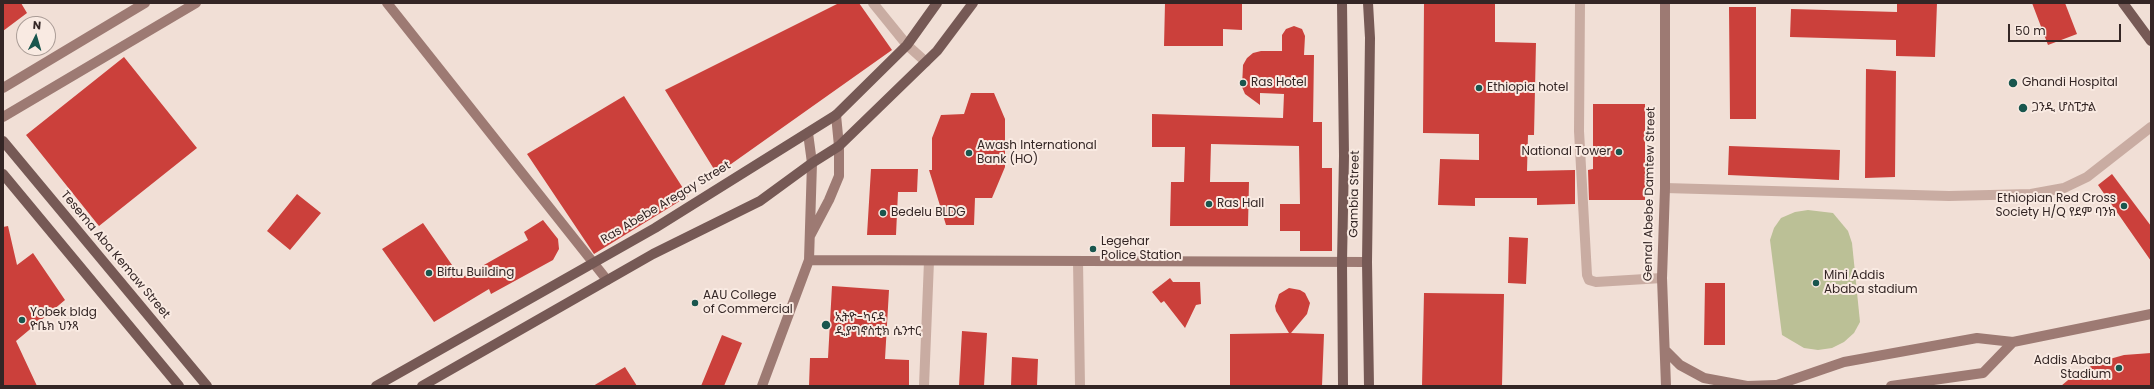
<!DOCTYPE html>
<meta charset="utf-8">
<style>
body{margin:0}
#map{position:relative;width:2154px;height:389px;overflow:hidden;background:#f1dfd6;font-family:Poppins,sans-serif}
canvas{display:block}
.frame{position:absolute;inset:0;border:4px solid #342625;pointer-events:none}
.north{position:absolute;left:16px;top:16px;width:40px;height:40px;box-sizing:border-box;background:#f9eae2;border:1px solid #aa9c96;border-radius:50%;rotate:5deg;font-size:11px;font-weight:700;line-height:16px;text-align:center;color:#342625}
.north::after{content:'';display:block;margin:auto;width:14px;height:18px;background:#19564e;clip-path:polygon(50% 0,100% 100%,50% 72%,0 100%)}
.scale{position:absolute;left:2008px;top:24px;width:113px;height:18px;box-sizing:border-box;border:2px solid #342625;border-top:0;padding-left:5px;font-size:12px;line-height:14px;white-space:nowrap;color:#342625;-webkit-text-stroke:3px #f9eae2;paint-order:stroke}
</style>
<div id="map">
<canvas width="2154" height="389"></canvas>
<div class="frame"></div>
<div class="north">N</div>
<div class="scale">50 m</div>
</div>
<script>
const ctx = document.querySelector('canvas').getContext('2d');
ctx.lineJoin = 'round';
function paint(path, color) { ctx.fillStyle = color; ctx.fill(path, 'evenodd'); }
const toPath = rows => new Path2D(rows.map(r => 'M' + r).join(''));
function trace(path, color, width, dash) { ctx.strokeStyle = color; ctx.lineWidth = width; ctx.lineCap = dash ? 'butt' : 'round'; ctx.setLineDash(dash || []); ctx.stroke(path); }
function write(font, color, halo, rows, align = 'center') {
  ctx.font = font + ' Poppins,"Noto Sans Ethiopic",sans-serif'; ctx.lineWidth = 4; ctx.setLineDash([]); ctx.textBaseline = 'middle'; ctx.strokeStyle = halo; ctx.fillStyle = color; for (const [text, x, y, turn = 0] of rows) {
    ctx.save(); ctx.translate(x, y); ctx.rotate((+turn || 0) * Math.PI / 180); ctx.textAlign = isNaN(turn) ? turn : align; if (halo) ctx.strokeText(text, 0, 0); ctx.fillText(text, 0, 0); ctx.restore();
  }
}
const green = toPath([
 [1808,210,1833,213,1848,231,1852,243,1860,322,1854,333,1844,342,1832,348,1818,350,1804,348,1782,335,1770,240,1774,228,1781,218,1795,212]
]);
const building = toPath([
 [3,3,21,3,27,13,3,31],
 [839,3,859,3,892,50,717,174,665,90],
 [1165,3,1242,3,1242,30,1223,29,1223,46,1164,46],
 [1424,3,1495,3,1495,42,1536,43,1534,135,1528,135,1527,171,1575,170,1575,204,1537,205,1537,198,1475,198,1475,206,1438,205,1440,159,1479,160,1479,134,1423,133],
 [1897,3,1937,3,1935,57,1896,56,1896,40,1790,37,1791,9,1897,12],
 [2032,3,2065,3,2077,34,2048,45],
 [1729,7,1756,7,1756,119,1730,119],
 [1294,26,1302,29,1305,36,1304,55,1314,55,1313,122,1322,122,1322,168,1332,168,1332,251,1300,251,1300,231,1280,231,1280,204,1300,204,1299,146,1211,144,1210,182,1249,182,1248,226,1170,226,1171,182,1184,182,1185,147,1152,147,1152,114,1283,118,1284,94,1260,93,1260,105,1245,94,1242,87,1243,65,1247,58,1253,53,1261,51,1282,51,1282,35,1286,29],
 [124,57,197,148,99,226,26,135],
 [1866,69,1896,71,1895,177,1865,178],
 [971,93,994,93,1005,119,1005,167,992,198,975,198,974,225,946,225,929,170,932,170,932,138,941,115,964,114],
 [624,96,688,196,594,254,527,154],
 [1593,104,1645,104,1645,200,1589,200,1588,170,1593,169],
 [1729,146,1840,150,1839,180,1728,175],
 [871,169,918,169,917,192,898,192,896,235,867,235],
 [2112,174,2151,226,2151,261,2098,185],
 [297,194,321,213,290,250,267,231],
 [543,220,558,239,559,249,553,260,491,294,489,289,434,322,382,249,423,223,461,278,528,240,524,232],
 [8,226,17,265,33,253,65,300,16,341,37,386,3,386,3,227],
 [1509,237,1528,238,1526,284,1508,283],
 [1170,278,1173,282,1200,282,1201,304,1196,305,1185,328,1164,301,1161,303,1152,292],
 [1705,283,1725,283,1725,345,1704,345],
 [832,286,889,290,885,359,909,360,909,386,809,386,810,358,828,358],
 [1289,288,1300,290,1305,293,1310,303,1307,314,1291,333,1324,334,1322,386,1230,386,1230,334,1289,333,1276,311,1275,306,1279,294],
 [1424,293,1504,294,1502,386,1422,386],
 [962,331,987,333,984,386,959,386],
 [722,335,742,343,724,386,701,386],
 [2151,353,2151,386,2061,386,2074,375,2099,362,2124,355],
 [1012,357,1038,359,1037,386,1011,386],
 [625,367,637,386,593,386]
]);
const street = toPath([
 [873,3,907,45,926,62],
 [1580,3,1579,131,1587,275,1589,280,1596,282,1662,278],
 [1665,188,1949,196,2031,194,2064,188,2087,177,2151,127],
 [1078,261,1080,386],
 [924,386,929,261]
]);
const secondary = toPath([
 [387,3,607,280],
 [1665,3,1665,188,1662,278,1666,386],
 [3,88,145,3],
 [3,117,196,3],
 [810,236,829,200,839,176,839,146,836,115],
 [809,260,1367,262],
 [1665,350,1680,365,1704,378,1747,386,1775,385],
 [762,386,809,260,812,163,808,133],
 [1774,386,1844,362,1977,338,2013,342,2151,314],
 [1891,386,1983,373,2013,342]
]);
const primary = toPath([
 [1342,3,1344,156,1342,262,1343,386],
 [1368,3,1370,38,1367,262,1369,386],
 [2123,3,2151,41],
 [3,141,207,386],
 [3,174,179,386],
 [376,386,655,228,836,115,907,45,937,3],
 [422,386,653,254,760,201,812,163,839,146,937,51,973,3]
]);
const markers = [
 [1243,83,4,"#19564e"],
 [2013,83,5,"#19564e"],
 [1479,88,4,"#19564e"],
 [2023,108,5,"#19564e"],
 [1619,152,4,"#19564e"],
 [969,153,4,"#19564e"],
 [1209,204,4,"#19564e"],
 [2124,206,4,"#19564e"],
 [883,213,4,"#19564e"],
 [1093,249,4,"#19564e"],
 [429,273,4,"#19564e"],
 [1816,283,4,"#19564e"],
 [695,303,4,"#19564e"],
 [22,320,4,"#19564e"],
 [826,325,5,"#19564e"],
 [2119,368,4,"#19564e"]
];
const poiNames = [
 ["Ras Hotel",1251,83],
 ["Ghandi Hospital",2022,83],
 ["Ethiopia hotel",1487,88],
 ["ጋንዲ ሆስፒታል",2032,108],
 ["Awash International",977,146],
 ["Bank (HO)",977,160],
 ["National Tower",1611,152,"right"],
 ["Ethiopian Red Cross",2116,199,"right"],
 ["Society H/Q የደም ባንክ",2116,213,"right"],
 ["Ras Hall",1217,204],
 ["Bedelu BLDG",891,213],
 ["Legehar",1101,242],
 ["Police Station",1101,256],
 ["Biftu Building",437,273],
 ["Mini Addis",1824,276],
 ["Ababa stadium",1824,290],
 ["AAU College",703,296],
 ["of Commercial",703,310],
 ["Yobek bldg",30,313],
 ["ዮቤክ ህንጻ",30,327],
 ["ኢትዮ-ካናዳ",835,318],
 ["ዲያግኖስቲክ ሴንተር",835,332],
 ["Addis Ababa",2111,361,"right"],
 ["Stadium",2111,375,"right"]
];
const streetNames = [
 ["Gambia Street",1355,194,-89],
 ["Genral Abebe Damtew Street",1650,194,-89],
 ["Ras Abebe Aregay Street",666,203,-31],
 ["Tesema Aba Kemaw Street",115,255,50]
];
paint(green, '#bbc096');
paint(building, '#cb403b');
trace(street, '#c9aca2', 10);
trace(secondary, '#9d7a73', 10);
trace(primary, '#765955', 10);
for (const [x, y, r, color] of markers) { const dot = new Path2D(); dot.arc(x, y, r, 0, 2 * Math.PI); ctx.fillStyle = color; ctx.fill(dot); trace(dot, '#f9eae2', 1.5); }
write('12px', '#342625', '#f9eae2', poiNames, 'left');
write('12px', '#342625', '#f9eae2', streetNames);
</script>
